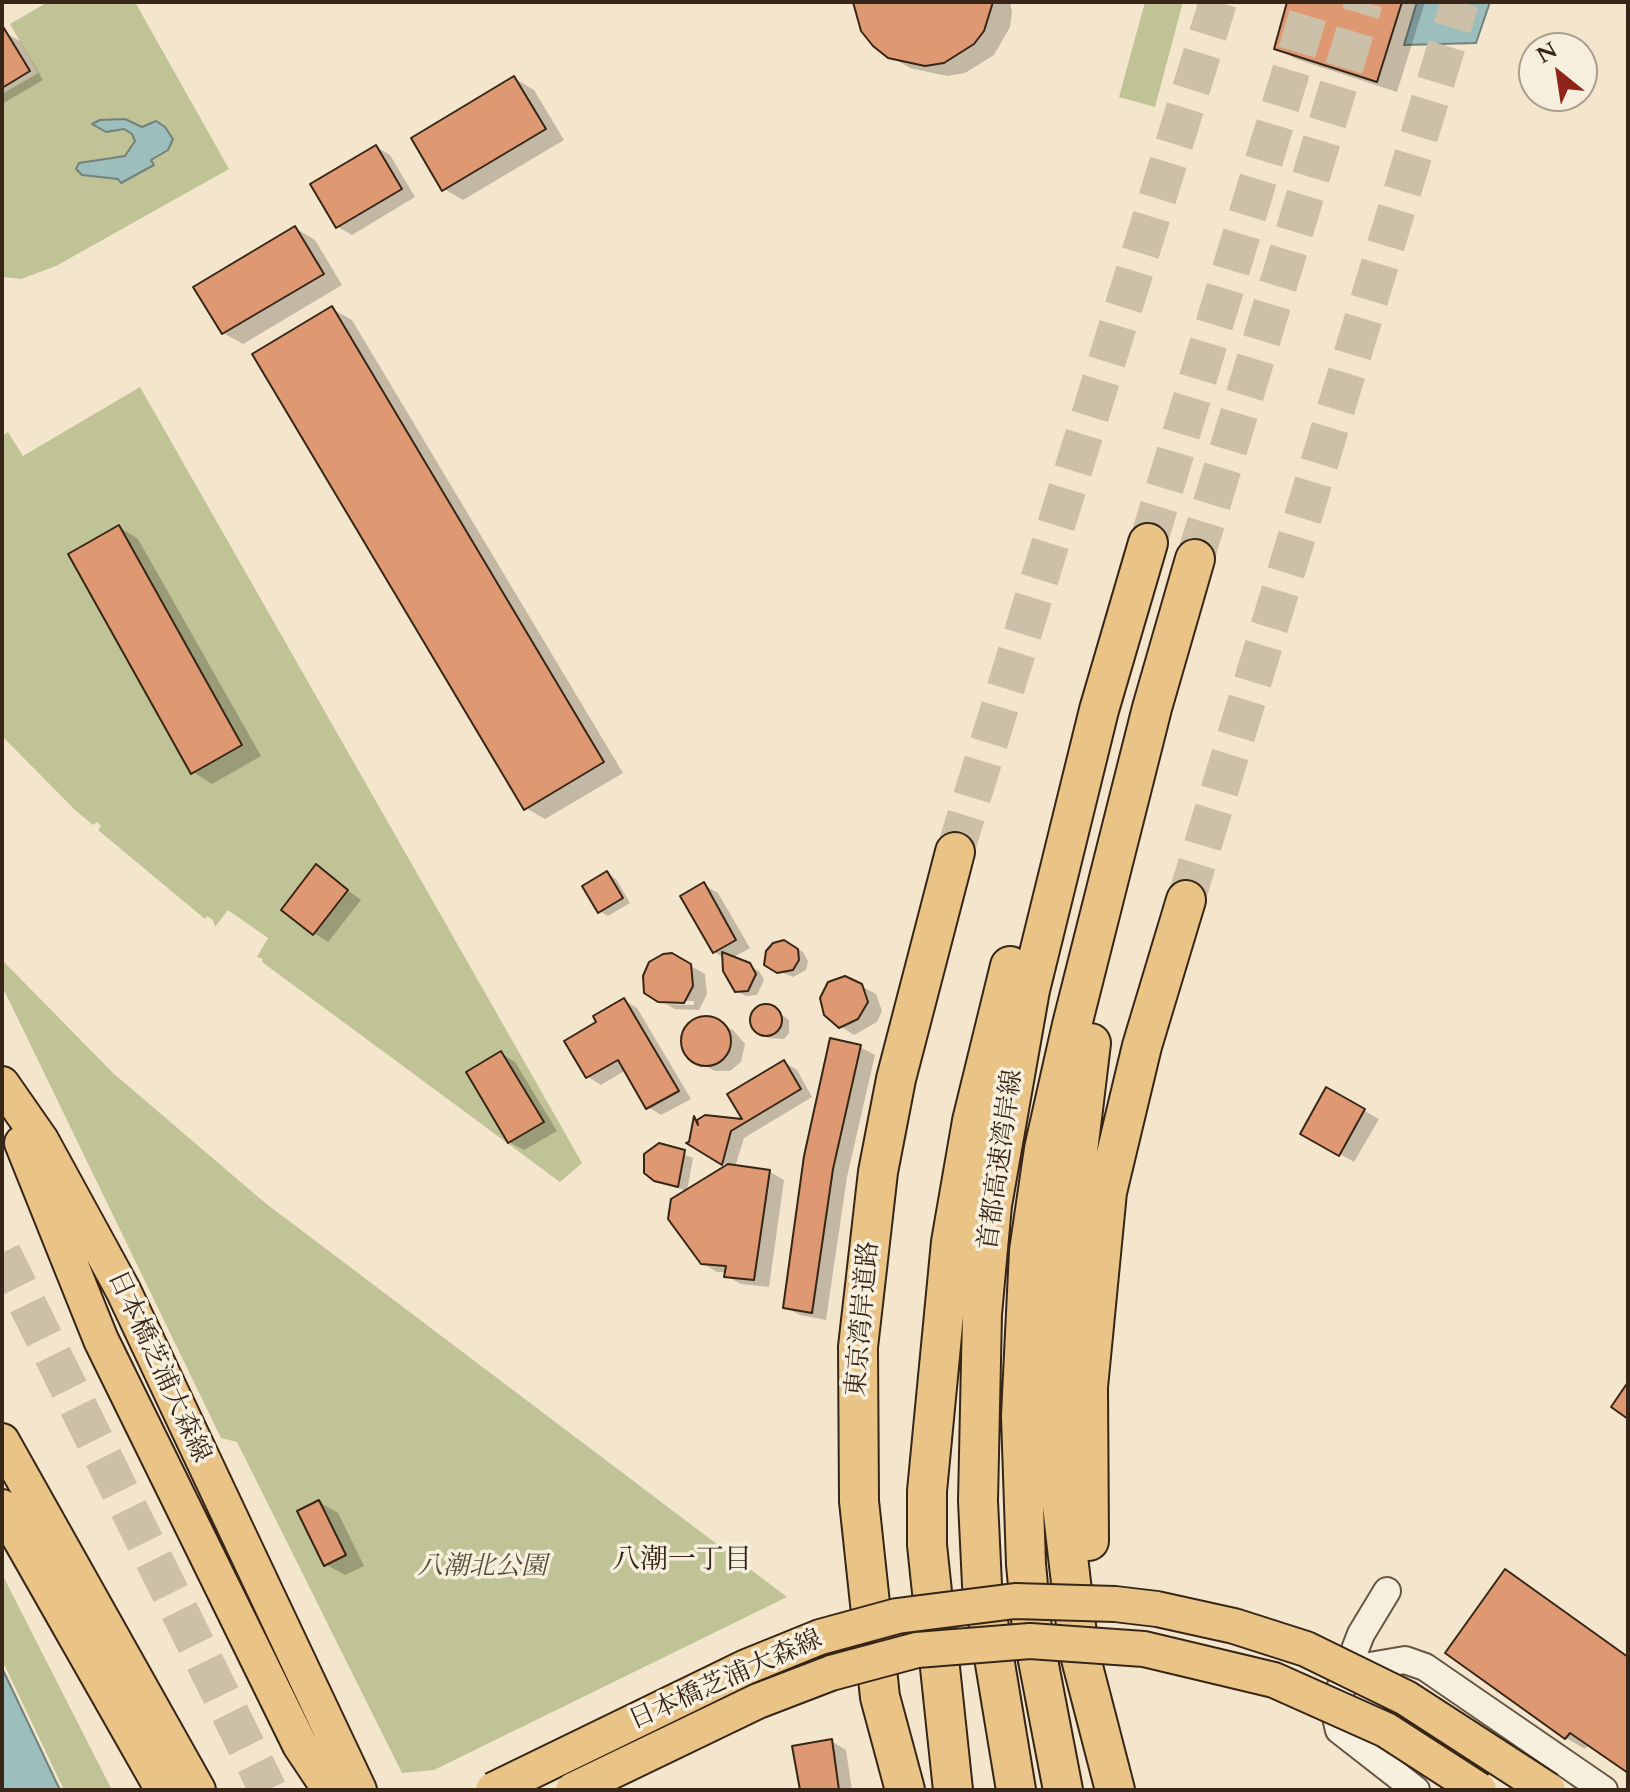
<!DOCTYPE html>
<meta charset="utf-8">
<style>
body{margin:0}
#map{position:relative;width:1630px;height:1792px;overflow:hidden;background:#f3e6cd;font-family:Cardo,serif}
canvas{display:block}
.frame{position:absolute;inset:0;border:4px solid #372617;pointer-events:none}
.north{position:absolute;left:1518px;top:32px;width:80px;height:80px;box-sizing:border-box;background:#f7efde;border:2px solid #aa9f8e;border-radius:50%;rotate:330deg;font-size:22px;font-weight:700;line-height:32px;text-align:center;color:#372617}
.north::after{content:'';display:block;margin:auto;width:28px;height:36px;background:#8f2418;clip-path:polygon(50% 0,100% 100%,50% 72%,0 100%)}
</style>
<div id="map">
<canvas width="1630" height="1792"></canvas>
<div class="frame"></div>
<div class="north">N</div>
</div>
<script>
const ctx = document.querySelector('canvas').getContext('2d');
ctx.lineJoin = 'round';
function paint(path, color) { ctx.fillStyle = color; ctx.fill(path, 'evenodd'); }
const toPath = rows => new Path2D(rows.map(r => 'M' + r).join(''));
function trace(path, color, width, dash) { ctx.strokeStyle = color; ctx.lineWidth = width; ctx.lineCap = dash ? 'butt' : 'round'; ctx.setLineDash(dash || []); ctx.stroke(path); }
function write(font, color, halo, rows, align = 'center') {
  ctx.font = font + ' Cardo,"Noto Serif JP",serif'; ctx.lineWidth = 7; ctx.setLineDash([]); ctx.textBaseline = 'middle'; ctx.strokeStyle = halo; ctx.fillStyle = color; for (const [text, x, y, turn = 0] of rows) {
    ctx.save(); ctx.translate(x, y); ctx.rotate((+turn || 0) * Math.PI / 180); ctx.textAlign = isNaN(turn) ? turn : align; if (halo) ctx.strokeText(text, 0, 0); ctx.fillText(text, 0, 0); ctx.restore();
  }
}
const green = toPath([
 [48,2,135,2,229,169,56,266,21,279,2,277,2,94,38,73,10,24],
 [1145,2,1183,2,1155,107,1119,97],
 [140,387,582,1163,560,1182,262,962,263,959,257,957,268,938,228,910,215,927,213,920,207,916,205,919,98,830,101,826,97,822,93,825,75,810,2,736,2,436,8,432,23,456],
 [2,960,113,1073,264,1202,787,1597,434,1770,402,1773,237,1442,221,1438,2,986],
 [2,1574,112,1790,64,1790,2,1660]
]);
const water = toPath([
 [1417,2,1490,2,1476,43,1404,45,1417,2],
 [125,119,142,127,156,121,165,127,173,139,168,150,151,160,154,165,121,183,118,179,82,175,76,169,79,163,125,156,135,141,132,134,124,129,106,132,92,124,100,120,125,119],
 [2,1668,60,1790,2,1790,2,1668]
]);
const shadow = toPath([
 [856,2,1010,2,1012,12,1010,27,994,55,965,73,947,76,910,68,889,56],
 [1289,2,1425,2,1397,92,1296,59,1276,48],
 [5,33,20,41,43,80,2,104,2,34],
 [514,78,534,90,564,140,463,200,444,189],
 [376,147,390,155,415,197,352,235,338,227],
 [295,228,315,240,342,285,243,344,223,333],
 [332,309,352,320,623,773,545,819,526,808],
 [119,527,138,539,261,756,212,784,193,772],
 [316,867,361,900,328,942,314,933],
 [607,873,616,879,630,903,608,916,599,911],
 [704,885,718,893,750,948,732,958,759,971,764,980,757,995,746,996,737,991,725,958,714,952],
 [793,946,803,952,808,961,806,970,793,977,775,970],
 [671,955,705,974,707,994,699,1010,675,1009,666,1004,694,1005,694,1001,659,1000],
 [834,980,861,986,876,994,882,1011,877,1022,854,1035,840,1026,822,998,825,987],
 [624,1000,637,1008,691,1099,661,1115,648,1107,626,1070,601,1085,588,1077,599,1022],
 [758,1006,773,1008,789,1020,789,1033,784,1039,768,1038,750,1025],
 [704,1018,733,1030,745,1044,741,1062,730,1071,715,1071,686,1056,684,1042,687,1029,694,1021],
 [860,1047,875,1055,847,1177,826,1320,800,1315,785,1307],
 [501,1053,515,1062,557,1131,524,1150,509,1142],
 [784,1062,797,1070,812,1097,744,1138,735,1167,770,1172,784,1180,769,1287,741,1284,726,1276,727,1272,717,1272,702,1263,728,1166,690,1144,695,1119,745,1122],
 [1327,1090,1379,1119,1354,1162,1303,1133],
 [660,1145,693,1158,687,1191,660,1182,644,1160,649,1150],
 [319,1502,338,1513,364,1566,345,1575,325,1564],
 [1525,1583,1628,1657,1628,1771,1589,1744,1585,1749,1566,1738],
 [831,1741,846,1750,852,1790,802,1790]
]);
const building = toPath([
 [853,2,993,2,984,31,974,44,944,63,925,66,888,58,873,46,861,31,853,2],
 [1287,2,1402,2,1377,82,1274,49,1287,2],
 [2,25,30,71,2,88,2,25],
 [514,76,546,129,442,191,411,138,514,76],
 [376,145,402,189,336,228,310,184,376,145],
 [295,226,324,274,222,334,193,287,295,226],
 [332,306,604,762,524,810,252,354,332,306],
 [119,525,242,745,191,774,68,554,119,525],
 [316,864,348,890,313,935,281,910,316,864],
 [607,871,623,898,598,913,582,886,607,871],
 [704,882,736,940,713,953,680,896,704,882],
 [784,940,798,949,799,960,793,970,777,973,764,965,766,951,773,943,784,940],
 [722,952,750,963,756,974,748,991,735,992,723,971,722,952],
 [672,953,691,964,693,986,684,1003,658,1002,644,993,643,976,649,962,663,954,672,953],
 [845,976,862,984,868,1002,858,1019,839,1028,824,1015,820,998,828,982,845,976],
 [624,998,679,1091,646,1109,618,1060,586,1078,564,1041,596,1022,593,1016,624,998],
 '750 1020a16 16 0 1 1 32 0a16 16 0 1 1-32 0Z',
 '681 1041a25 25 0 1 1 50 0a25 25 0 1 1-50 0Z',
 [830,1038,861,1045,833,1169,812,1313,783,1308,804,1156,830,1038],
 [501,1051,544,1122,508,1143,466,1072,501,1051],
 [784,1060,801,1089,731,1131,722,1165,686,1143,689,1142,694,1116,698,1125,697,1120,705,1115,742,1119,727,1094,784,1060],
 [1326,1087,1365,1109,1339,1156,1300,1134,1326,1087],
 [659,1143,685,1150,678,1187,654,1181,644,1173,644,1154,659,1143],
 [728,1164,770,1170,754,1280,724,1277,726,1266,701,1264,668,1219,671,1199,728,1164],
 [1628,1382,1628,1419,1611,1407,1628,1382],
 [319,1500,346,1555,324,1566,297,1511,319,1500],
 [1505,1569,1628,1657,1628,1773,1570,1733,1565,1739,1445,1653,1505,1569],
 [832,1739,839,1790,800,1790,792,1746,832,1739]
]);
const highwayTunnel = toPath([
 [1148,543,1312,2],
 [1195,559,1364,2],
 [955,852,1218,2],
 [1186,900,1460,2],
 [2,1253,268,1790]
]);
const minor = toPath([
 [1341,1686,1361,1634,1387,1591],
 [1416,1790,1339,1730,1335,1713,1338,1693,1349,1679,1364,1667,1405,1660,1425,1667,1604,1790]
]);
const major = toPath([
 [2,1084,41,1140,123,1290,359,1790],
 [22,1143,101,1340,300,1745,330,1790],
 [2,1441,198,1790],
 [2,1507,163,1790]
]);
const highway = toPath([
 [1091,1043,1062,1284,1057,1367,1060,1488,1079,1651,1115,1790],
 [1089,1541,1088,1387,1107,1192,1142,1046,1186,900],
 [905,1790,880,1697,859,1501,858,1347,878,1172,896,1079,955,852],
 [953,1790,927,1545,927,1491,951,1242,972,1121,1010,966],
 [1016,1790,982,1585,978,1501,982,1314,992,1205,1030,990,1099,710,1148,543],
 [1063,1790,1032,1629,1026,1564,1021,1416,1029,1251,1044,1149,1072,1025,1152,708,1195,559]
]);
const majorBridge = toPath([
 [493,1790,746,1667,820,1637,897,1616,1015,1601,1115,1604,1157,1609,1234,1626,1306,1649,1406,1698,1548,1790],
 [573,1790,758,1701,831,1673,917,1650,1030,1641,1144,1649,1274,1680,1386,1730,1479,1790]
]);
const streetNames = [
 ["首都高速湾岸線",1002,1160,-82],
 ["東京湾岸道路",864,1319,-85],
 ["日本橋芝浦大森線",158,1367,65],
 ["日本橋芝浦大森線",726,1681,-24]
];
const parkNames = [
 ["八潮北公園",482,1568]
];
const neighbourhoodNames = [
 ["八潮一丁目",682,1562]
];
paint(green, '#c0c395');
paint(water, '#9cbebc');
trace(water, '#74817a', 2);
paint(shadow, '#0003');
paint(building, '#df9972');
trace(building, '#372617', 2);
trace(highwayTunnel, '#cdc0a9', 38, [38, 19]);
trace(minor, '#665644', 30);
trace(major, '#372617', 38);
trace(highway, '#372617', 42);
trace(minor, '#f7efde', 26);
trace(major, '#eac386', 34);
trace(highway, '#eac386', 38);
trace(majorBridge, '#372617', 38, []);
trace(majorBridge, '#eac386', 34);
write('26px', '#372617', '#f7efde', streetNames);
write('italic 26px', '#594d36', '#f7efde', parkNames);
write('28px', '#372617', '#f7efde', neighbourhoodNames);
</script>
